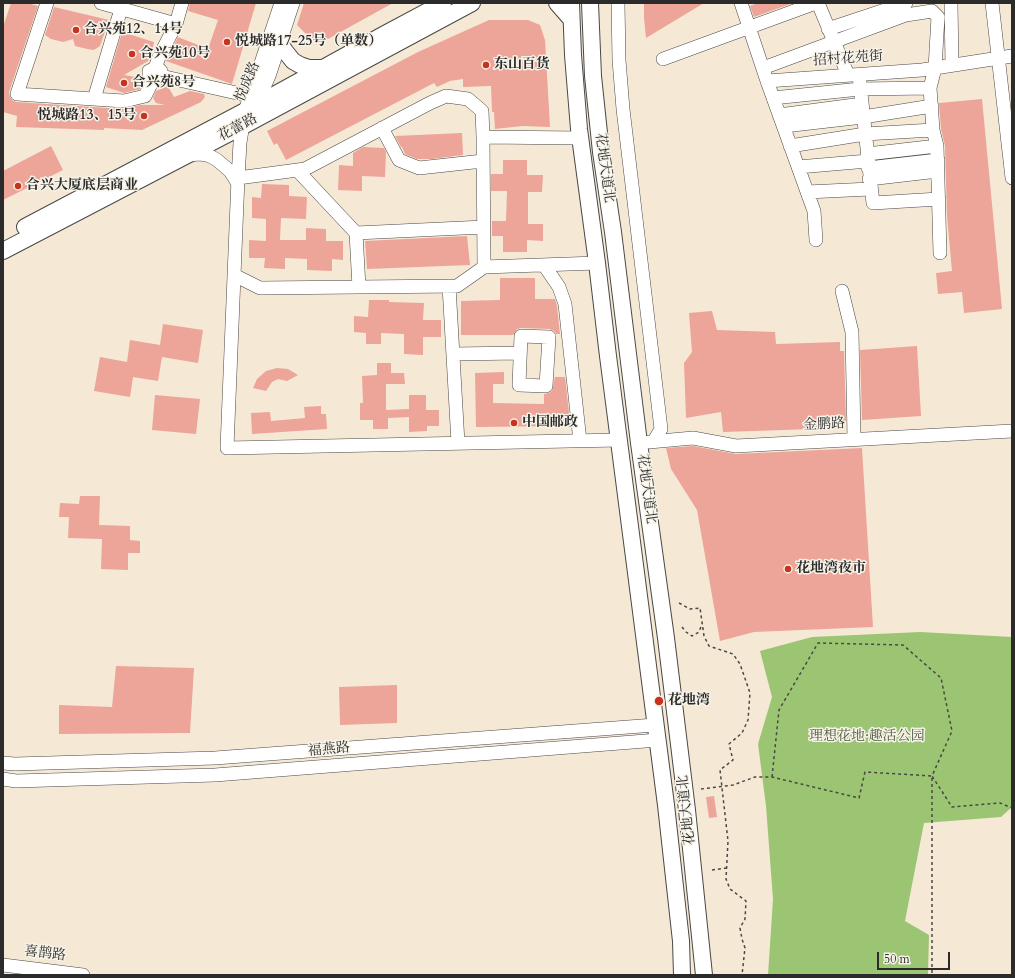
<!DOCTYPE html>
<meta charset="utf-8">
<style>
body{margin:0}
#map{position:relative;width:1015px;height:978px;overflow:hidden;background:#f5e9d6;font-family:Cardo,serif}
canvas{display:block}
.frame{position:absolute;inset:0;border:4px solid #2b2b2b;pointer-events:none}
.scale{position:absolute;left:877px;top:952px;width:73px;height:18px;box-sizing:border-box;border:2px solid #2b2b2b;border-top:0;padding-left:5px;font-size:12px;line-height:14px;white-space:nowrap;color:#2b2b2b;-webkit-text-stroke:3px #f7f3e8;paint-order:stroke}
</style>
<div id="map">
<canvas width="1015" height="978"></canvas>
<div class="frame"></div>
<div class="scale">50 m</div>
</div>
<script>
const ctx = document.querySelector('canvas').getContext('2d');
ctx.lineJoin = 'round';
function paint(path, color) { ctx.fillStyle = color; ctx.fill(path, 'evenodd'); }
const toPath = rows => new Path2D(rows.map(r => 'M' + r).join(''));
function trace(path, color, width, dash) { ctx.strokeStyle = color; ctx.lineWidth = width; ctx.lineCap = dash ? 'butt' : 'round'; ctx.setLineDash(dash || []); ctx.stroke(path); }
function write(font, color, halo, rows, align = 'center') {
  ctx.font = font + ' Cardo,"Noto Serif SC",serif'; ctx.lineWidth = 3; ctx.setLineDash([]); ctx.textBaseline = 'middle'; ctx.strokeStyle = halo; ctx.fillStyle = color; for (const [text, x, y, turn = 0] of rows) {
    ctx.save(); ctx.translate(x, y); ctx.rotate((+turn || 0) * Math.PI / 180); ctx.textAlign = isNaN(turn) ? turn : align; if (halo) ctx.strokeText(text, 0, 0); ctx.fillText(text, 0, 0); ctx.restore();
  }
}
const green = toPath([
 [920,632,1012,637,1012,807,1001,817,924,823,905,921,929,935,928,975,768,975,773,899,766,806,758,744,772,697,760,651,812,637]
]);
const building = toPath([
 [11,3,27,3,38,6,9,92,10,97,12,100,16,102,123,109,140,105,165,105,156,103,153,98,156,91,168,86,174,97,190,91,204,94,205,97,201,102,142,130,104,128,104,130,16,127,17,116,3,112,3,27],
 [190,3,256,3,232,84,166,61,178,37,208,49,218,20,188,11],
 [304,3,393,3,317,45,297,25],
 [644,3,704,3,646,38,644,18],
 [758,3,793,3,754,17,750,6],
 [54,7,109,20,100,46,94,50,87,49,75,46,73,39,63,42,51,39,45,35],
 [489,20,528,20,540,25,545,40,550,127,522,126,495,129,494,112,492,112,491,86,463,87,463,79,450,81,437,87,434,83,286,160,277,143,274,145,267,131,418,52],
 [122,32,154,42,152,54,148,61,124,75,142,78,143,81,140,89,124,93,106,87],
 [982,99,1002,309,964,313,962,292,938,294,936,273,952,271,947,216,945,146,941,129,939,103],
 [462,133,463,155,432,159,417,159,405,154,402,147,401,147,395,136],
 [51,146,63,170,3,200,3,171],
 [363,147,384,148,386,152,385,177,362,176,362,191,338,190,339,165,353,166,353,153],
 [503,160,527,160,527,175,543,175,542,192,528,192,528,224,543,224,543,241,527,240,527,252,503,252,503,236,492,236,492,221,506,221,507,191,491,191,491,174,503,174],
 [262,184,289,185,289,196,307,197,306,219,281,218,280,240,306,240,306,228,326,229,326,241,343,241,343,260,332,259,332,271,307,270,307,259,285,258,285,269,264,268,265,258,249,258,249,240,266,241,266,219,252,218,252,197,261,198],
 [467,236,470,265,367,269,365,241],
 [500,278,535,278,535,299,555,299,557,306,560,334,556,334,554,331,550,329,521,328,517,329,513,335,461,335,461,301,500,300],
 [369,300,389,300,389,302,424,303,423,320,441,320,441,337,423,337,423,355,404,354,404,334,381,333,381,344,366,344,366,333,354,332,354,316,368,317],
 [712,311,717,330,775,332,776,344,840,342,840,351,844,351,846,421,844,421,844,428,723,432,721,412,686,418,684,363,692,352,689,313],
 [163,324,203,330,198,363,162,357,158,381,133,377,130,397,94,391,100,357,127,362,130,340,160,345],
 [917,346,921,416,862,420,860,350],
 [377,363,391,363,391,373,404,373,405,384,386,384,386,410,409,409,409,395,426,395,426,410,439,410,439,426,427,426,427,431,409,432,409,417,388,418,388,429,373,429,373,420,360,420,360,403,363,403,362,376,377,375],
 [277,368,288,369,298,375,287,381,278,379,272,382,266,391,253,388,257,379,266,371],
 [504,372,504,384,493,384,493,403,544,404,544,394,549,393,552,391,555,377,565,377,570,422,562,426,476,427,475,373],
 [155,395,200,399,196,434,152,430],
 [321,406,321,414,326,414,327,429,252,434,251,413,270,412,271,421,305,418,304,407],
 [693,446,736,454,862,448,873,627,754,632,720,641,697,510,671,469,666,448],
 [80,496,100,496,99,525,130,526,130,540,140,541,140,553,128,553,128,570,101,569,102,539,68,538,69,517,59,517,60,503,79,504],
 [116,666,194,668,190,733,59,734,59,705,112,707],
 [397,685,397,723,340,725,339,687],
 [714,796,717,817,709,818,706,797]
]);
const path = toPath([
 [679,603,690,609,700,608,704,636,709,646,733,654,740,664,750,693,748,720,742,733,729,744,733,760,720,770,728,841,726,879,730,889,746,901,745,919,740,928,742,939,745,948,742,975],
 [682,627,686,632,692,636,699,632,702,624],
 [772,777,779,710,818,643,903,645,941,678,952,731,932,776,952,807,1000,803,1012,808],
 [701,789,733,785,755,777,772,777,859,798,865,772,932,776,932,975],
 [712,870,726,868]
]);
const minor = toPath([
 [47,3,17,94,124,101,145,96,151,84],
 [101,3,176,24],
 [281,3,245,111,240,143,238,178,227,448,619,440],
 [618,3,619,60,623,109,661,429,654,441],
 [741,3,767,81,922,70,1012,56],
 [818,3,848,75],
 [951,3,952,65],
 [992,3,1012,178],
 [828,29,906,3],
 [663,59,816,3],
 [155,68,159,69,161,71,161,76,158,79,151,78,149,75,149,71,155,68,159,57,176,24,182,3],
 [763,68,906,15,932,11,938,17,935,68,930,88,933,130,937,146,940,253],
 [859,75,873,203,939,199],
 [161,76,250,96],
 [767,81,814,211,816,240],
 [773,98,860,89,930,88],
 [94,99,121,9],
 [255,108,269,76,293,3],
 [779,115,862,104],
 [784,126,863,117,932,106],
 [382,128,399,160,419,168,483,161],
 [483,137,580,138],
 [790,146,865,134,933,130],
 [867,154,937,146],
 [187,155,200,154,210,156,217,160,230,171,237,182],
 [798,167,868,161],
 [868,168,938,160],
 [297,170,356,233,359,287],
 [238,178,305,169,430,103,446,96,468,99,482,111,483,137,484,267],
 [869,179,938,171],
 [807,192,870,189],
 [356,233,484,227],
 [544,265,559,287,565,304,580,441],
 [234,275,260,288,457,286,484,267,597,263],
 [449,286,458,443],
 [842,291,852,332,854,439],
 [521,336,549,337,546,386,519,385,521,336],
 [453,354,520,353],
 [649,442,693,438,736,446,1012,431],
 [3,763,15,764,215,758,655,725],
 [3,779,16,781,215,775,658,740],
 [3,965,83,975]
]);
const major = toPath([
 [557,3,571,19],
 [571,3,573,55,579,129,597,263,608,356,666,805,681,941,682,975],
 [590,3,593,76,601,152,613,232,639,443,666,638,687,810,704,975],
 [279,42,285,51,293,61,300,65,309,68,321,68],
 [25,227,245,111,385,34,443,3],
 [3,251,243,126,472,3]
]);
const markers = [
 [76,30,4,"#c8321e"],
 [227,42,4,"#c8321e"],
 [132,54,4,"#c8321e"],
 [486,65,4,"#c8321e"],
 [124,83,4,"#c8321e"],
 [144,116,4,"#c8321e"],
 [18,186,4,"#c8321e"],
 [514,423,4,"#c8321e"],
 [788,569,4,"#c8321e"],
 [659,701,5,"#c8321e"]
];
const poiNames = [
 ["合兴苑12、14号",84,30],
 ["悦城路17-25号（单数）",235,42],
 ["合兴苑10号",140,54],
 ["东山百货",494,65],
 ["合兴苑8号",132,83],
 ["悦城路13、15号",136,116,"right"],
 ["合兴大厦底层商业",26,186],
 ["中国邮政",522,423],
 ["花地湾夜市",796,569],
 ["花地湾",668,701]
];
const streetNames = [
 ["招村花苑街",848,59,-4],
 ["悦成路",248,82,-67],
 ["花蕾路",238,128,-28],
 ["花地大道北",604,168,82],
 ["金鹏路",824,425,-3],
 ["花地大道北",646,489,82],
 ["福燕路",329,750,-5],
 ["花地大道北",687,810,-96],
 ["喜鹊路",45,954,7]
];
const parkNames = [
 ["理想花地·趣活公园",867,737]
];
paint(green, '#9bc572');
paint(building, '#eda499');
trace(minor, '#494845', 14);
trace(major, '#494845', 18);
trace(path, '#494845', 1.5, [3, 3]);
trace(minor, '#fff', 13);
trace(major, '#fff', 16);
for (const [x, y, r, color] of markers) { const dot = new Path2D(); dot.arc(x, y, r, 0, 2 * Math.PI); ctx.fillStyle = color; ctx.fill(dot); trace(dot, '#f7f3e8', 1.5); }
write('bold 14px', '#2b2b2b', '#f7f3e8', poiNames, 'left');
write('14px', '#2b2b2b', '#f7f3e8', streetNames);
write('14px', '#4d5940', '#f7f3e8', parkNames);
</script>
